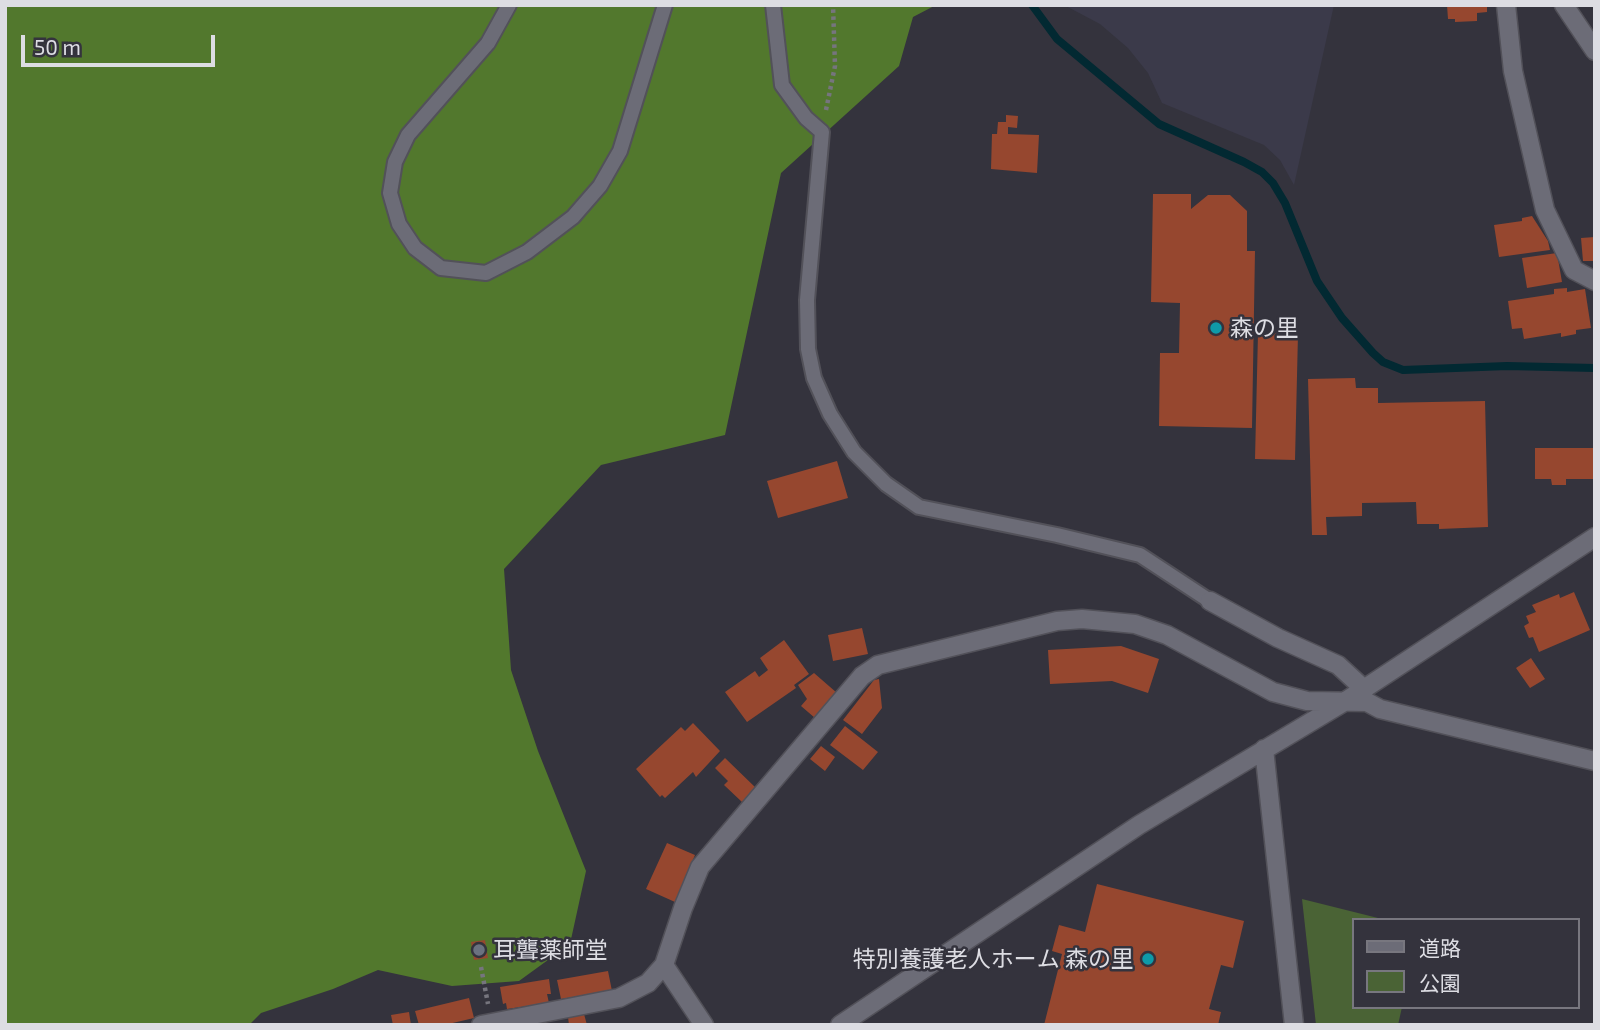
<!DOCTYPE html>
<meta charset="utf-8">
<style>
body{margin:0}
#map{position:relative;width:1600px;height:1030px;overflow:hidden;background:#34333d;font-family:"Exo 2","Noto Sans JP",sans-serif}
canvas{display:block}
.frame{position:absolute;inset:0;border:7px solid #dddde3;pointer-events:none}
.legend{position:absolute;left:1352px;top:918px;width:228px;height:91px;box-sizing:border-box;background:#34333d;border:2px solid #78777f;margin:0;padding:9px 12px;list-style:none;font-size:21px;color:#dddde3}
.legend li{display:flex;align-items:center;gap:14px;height:35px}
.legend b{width:35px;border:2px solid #78777f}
.scale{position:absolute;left:21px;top:35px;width:194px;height:32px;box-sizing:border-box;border:4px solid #dddde3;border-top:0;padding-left:9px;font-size:21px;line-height:24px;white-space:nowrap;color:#dddde3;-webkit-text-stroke:5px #34333d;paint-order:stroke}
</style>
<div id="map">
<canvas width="1600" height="1030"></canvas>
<div class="frame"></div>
<ul class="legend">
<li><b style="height:9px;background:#6c6c77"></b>道路</li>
<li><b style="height:19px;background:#4a6335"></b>公園</li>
</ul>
<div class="scale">50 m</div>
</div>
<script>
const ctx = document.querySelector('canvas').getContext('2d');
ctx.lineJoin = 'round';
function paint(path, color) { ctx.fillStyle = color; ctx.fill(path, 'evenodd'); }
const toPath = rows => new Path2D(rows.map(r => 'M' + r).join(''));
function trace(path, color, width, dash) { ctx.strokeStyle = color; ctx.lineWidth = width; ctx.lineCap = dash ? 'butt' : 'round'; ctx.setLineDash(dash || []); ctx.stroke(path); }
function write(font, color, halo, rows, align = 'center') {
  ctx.font = font + ' "Exo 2","Noto Sans JP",sans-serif'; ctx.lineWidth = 5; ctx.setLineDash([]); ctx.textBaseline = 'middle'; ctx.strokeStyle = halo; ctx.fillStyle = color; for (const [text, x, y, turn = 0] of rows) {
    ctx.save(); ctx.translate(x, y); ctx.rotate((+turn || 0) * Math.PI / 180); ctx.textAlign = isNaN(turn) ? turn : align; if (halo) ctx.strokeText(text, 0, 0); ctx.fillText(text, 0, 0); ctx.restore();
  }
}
const built = toPath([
 [1064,5,1334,5,1294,185,1280,160,1264,145,1162,103,1148,73,1128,48,1100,24]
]);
const green = toPath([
 [1302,899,1386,920,1353,920,1353,1007,1402,1007,1398,1025,1316,1025]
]);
const forest = toPath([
 [5,5,936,5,913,17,899,66,781,173,725,435,601,465,504,569,511,670,538,751,586,871,570,944,519,981,452,986,378,970,333,989,261,1013,249,1025,5,1025]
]);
const stream = toPath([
 [1032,5,1057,39,1159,124,1244,162,1262,172,1273,183,1285,203,1317,281,1342,318,1373,353,1383,362,1403,370,1507,366,1595,368]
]);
const building = toPath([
 [1447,5,1487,5,1487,12,1477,13,1477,21,1455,22,1455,19,1448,19],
 [1006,115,1018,116,1017,128,1008,127,1008,134,1039,135,1037,173,991,169,992,134,997,134,998,122,1006,122],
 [1153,194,1191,194,1191,209,1208,195,1230,195,1247,211,1247,251,1255,251,1252,428,1159,426,1160,353,1179,353,1180,303,1151,302],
 [1532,216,1548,241,1550,250,1499,257,1494,225,1522,221,1522,218],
 [1595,237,1595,261,1583,261,1581,238],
 [1557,253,1562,282,1527,288,1522,258],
 [1567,288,1567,292,1585,289,1591,328,1576,330,1576,334,1561,337,1561,333,1524,339,1522,328,1512,329,1508,301,1554,294,1554,289],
 [1258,333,1298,334,1295,460,1255,459],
 [1355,378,1356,388,1378,388,1378,403,1485,401,1488,527,1439,529,1439,524,1417,524,1416,502,1362,503,1362,516,1326,517,1327,535,1312,535,1308,379],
 [1535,448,1593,448,1593,479,1566,479,1566,485,1552,485,1551,479,1535,479],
 [837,461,848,498,778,518,767,481],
 [1574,592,1590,630,1539,652,1533,637,1529,638,1524,626,1529,623,1526,616,1536,612,1532,605,1559,594,1560,598],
 [862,628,868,654,833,661,828,635],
 [784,640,809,674,794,685,796,688,747,722,725,692,755,671,759,677,768,670,760,658],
 [1121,646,1159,659,1148,693,1112,681,1050,684,1048,650],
 [1531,658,1545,679,1530,688,1516,668],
 [814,673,837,693,815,718,801,706,807,699,798,685],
 [879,679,882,708,862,734,843,720,874,680],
 [693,723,720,751,696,777,693,772,665,798,662,795,660,797,636,769,681,727,685,731],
 [845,726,878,752,863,770,830,745],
 [821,746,835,757,825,771,810,759],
 [725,758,756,788,742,802,724,785,728,781,715,768],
 [667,843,695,855,675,902,646,889],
 [1097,884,1244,921,1233,968,1221,965,1209,1009,1221,1012,1218,1025,1044,1025,1062,954,1052,951,1059,925,1085,932],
 [485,940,488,958,474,960,471,942],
 [608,971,612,991,561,999,557,980],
 [549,979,551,994,547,994,549,1003,507,1009,506,1003,503,1004,500,987],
 [469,998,474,1018,444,1025,419,1025,415,1011],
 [409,1012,411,1025,393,1025,391,1015],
 [584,1014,587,1025,569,1025,568,1017]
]);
const path = toPath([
 [826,110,835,66,833,5],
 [481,967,488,1004]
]);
const lane = toPath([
 [509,5,488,43,408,135,395,162,390,193,399,224,415,248,441,268,486,273,527,252,573,217,600,186,620,151,665,5],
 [773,5,782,85,806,118,822,132,807,300,808,349,814,378,830,414,854,452,886,484,919,507,1057,535,1140,555,1210,601]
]);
const street = toPath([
 [1506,5,1513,71,1545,210,1574,270,1595,281],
 [1210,601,1278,638,1338,665,1364,689],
 [1264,749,1294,1025],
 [664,965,704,1025],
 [481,1025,619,998,648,983,664,965,683,908,700,867,862,676,878,665,1057,621,1082,619,1135,624,1167,635,1273,692,1307,701,1367,702,1380,709,1595,761],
 [840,1025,1139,825,1344,702,1595,537]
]);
const secondary = toPath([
 [1564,5,1595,51]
]);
const markers = [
 [1216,328,7,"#0f9aa8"],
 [479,950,7,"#6b7280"],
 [1148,959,7,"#0f9aa8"]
];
const poiNames = [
 ["森の里",1230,328],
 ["耳聾薬師堂",493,950],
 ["特別養護老人ホーム 森の里",1134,959,"right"]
];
paint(built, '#3b3a4a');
paint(green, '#4a6335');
paint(forest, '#52782d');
trace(stream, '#022932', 8);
paint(building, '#96472f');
trace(lane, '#525159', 18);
trace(street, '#525159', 21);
trace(secondary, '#525159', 21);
trace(path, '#76757e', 4.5, [3.5, 3.5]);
trace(lane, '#6c6c77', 14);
trace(street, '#6c6c77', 18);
trace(secondary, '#6c6c77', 18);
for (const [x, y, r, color] of markers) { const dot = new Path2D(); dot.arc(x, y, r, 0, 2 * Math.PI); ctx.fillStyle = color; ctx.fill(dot); trace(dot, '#34333d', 2.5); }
write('23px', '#dddde3', '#34333d', poiNames, 'left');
</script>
